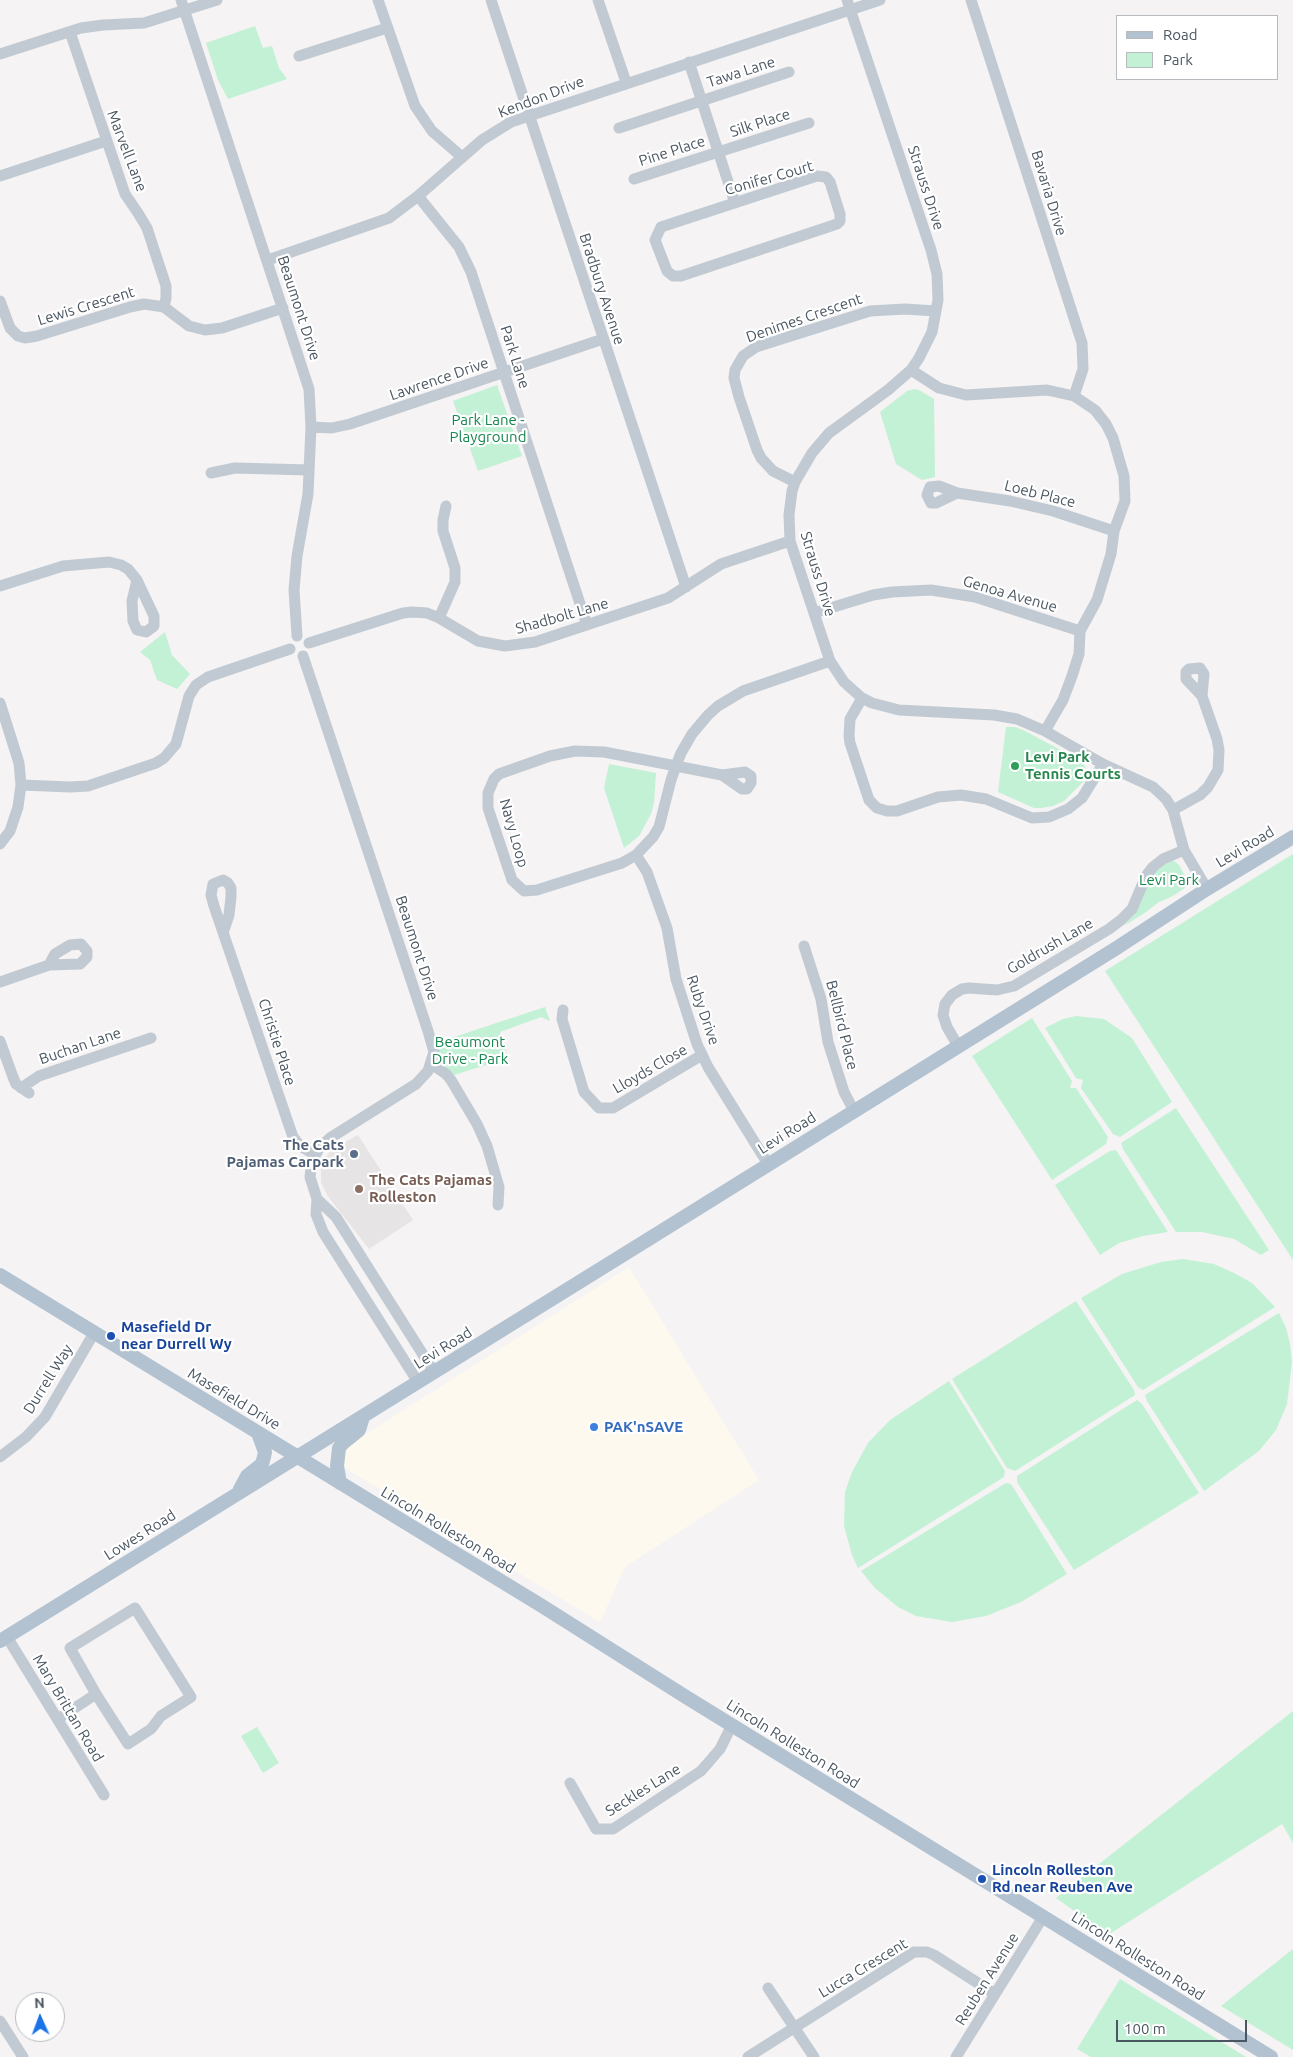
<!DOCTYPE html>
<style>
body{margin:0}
#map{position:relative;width:1293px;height:2057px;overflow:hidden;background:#f5f3f3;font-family:Ubuntu,sans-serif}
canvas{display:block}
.legend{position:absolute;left:1116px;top:15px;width:162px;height:65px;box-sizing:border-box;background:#fff;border:1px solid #b7bbc0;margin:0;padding:6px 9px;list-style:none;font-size:15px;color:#4a5661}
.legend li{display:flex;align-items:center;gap:10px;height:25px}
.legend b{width:25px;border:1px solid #b7bbc0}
.north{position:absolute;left:15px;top:1992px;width:50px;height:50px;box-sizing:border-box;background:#fff;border:1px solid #b7bbc0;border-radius:50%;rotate:358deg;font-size:14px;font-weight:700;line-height:20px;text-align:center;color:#4a5661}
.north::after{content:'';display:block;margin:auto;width:18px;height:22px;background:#1a73e8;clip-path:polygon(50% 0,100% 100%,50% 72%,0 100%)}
.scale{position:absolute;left:1116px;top:2020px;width:131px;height:22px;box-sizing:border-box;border:2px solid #4a5661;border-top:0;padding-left:6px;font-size:15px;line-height:18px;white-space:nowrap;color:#4a5661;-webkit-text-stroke:4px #fff;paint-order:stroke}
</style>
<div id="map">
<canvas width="1293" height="2057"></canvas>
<ul class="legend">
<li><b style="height:6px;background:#b3c2d1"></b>Road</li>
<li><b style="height:14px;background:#c3f1d5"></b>Park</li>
</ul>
<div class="north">N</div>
<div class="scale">100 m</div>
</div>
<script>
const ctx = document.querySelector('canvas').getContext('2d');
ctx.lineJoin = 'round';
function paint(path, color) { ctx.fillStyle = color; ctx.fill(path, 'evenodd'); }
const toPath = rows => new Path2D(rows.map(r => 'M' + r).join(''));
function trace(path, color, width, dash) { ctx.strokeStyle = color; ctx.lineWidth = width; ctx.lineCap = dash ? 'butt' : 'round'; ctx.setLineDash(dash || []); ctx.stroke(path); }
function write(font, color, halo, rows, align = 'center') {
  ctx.font = font + ' Ubuntu,sans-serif'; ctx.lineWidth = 4.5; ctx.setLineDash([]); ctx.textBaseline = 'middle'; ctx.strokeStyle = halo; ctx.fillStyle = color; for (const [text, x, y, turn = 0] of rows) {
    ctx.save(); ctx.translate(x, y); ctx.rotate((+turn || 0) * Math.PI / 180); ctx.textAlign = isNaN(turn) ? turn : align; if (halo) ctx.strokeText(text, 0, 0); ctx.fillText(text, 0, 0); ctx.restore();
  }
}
const commercial = toPath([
 [629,1267,759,1480,625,1567,600,1622,328,1458]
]);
const education = toPath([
 [358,1135,413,1220,369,1249,327,1195,321,1182,321,1169,324,1160,331,1150]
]);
const green = toPath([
 [255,26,263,48,272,46,279,68,287,79,228,99,218,80,206,43],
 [497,385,522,456,478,471,453,401],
 [914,389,919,390,934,399,935,477,922,480,896,464,880,412,907,391],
 [165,632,172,655,190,674,177,689,157,680,150,660,140,652],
 [1006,727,1015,727,1025,731,1081,761,1087,770,1086,779,1064,801,1053,806,1041,808,1034,808,998,792],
 [609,764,656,773,654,803,651,814,639,836,624,848,604,788],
 [1293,854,1293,1260,1105,971],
 [1173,860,1179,865,1186,878,1187,882,1185,888,1171,897,1159,902,1146,912,1124,926,1134,915,1151,876,1165,864],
 [545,1007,550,1021,541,1017,500,1032,508,1058,454,1075,439,1062,438,1043,445,1040],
 [1076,1016,1104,1019,1132,1038,1172,1102,1120,1137,1113,1134,1081,1088,1083,1080,1076,1078,1045,1028,1063,1019],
 [1032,1018,1072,1081,1070,1088,1076,1088,1108,1137,1106,1144,1052,1180,972,1056],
 [1176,1108,1269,1250,1261,1255,1234,1239,1202,1232,1176,1232,1123,1149,1121,1143],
 [1116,1150,1168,1232,1143,1236,1119,1243,1100,1255,1055,1185,1110,1151],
 [1183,1259,1214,1264,1234,1273,1252,1283,1275,1307,1143,1390,1138,1387,1081,1298,1122,1274,1161,1262],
 [1076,1301,1134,1390,1135,1395,1015,1471,1007,1468,952,1379],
 [1279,1313,1286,1328,1290,1344,1292,1362,1287,1404,1276,1430,1259,1451,1204,1491,1147,1401,1145,1395],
 [949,1381,1005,1471,1004,1477,858,1568,852,1555,844,1526,845,1492,852,1472,868,1443,890,1420],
 [1137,1400,1142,1404,1199,1493,1074,1570,1017,1482,1017,1476],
 [1006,1483,1011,1484,1067,1574,1021,1602,986,1616,952,1622,916,1616,898,1607,875,1588,861,1571],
 [1293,1711,1293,1843,1282,1824,1108,1935,1056,1898],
 [257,1727,279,1763,263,1773,241,1736],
 [1293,1949,1293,2050,1221,2006],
 [1120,1979,1246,2057,1091,2057,1077,2049]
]);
const minor = toPath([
 [181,0,309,389,311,427,308,494,297,556,294,590,297,636],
 [378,0,415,106,432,131,462,157],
 [491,0,686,587],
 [598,0,626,82],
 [847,0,931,250,937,274,938,300,932,332,919,358,911,370,888,390,829,433,812,453,795,482,792,491,789,515,790,541,830,661,844,682,862,698,872,703,899,710,994,715,1017,719,1045,731,1103,764,1153,787,1166,799,1173,810,1184,850,1207,889],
 [971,0,1082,343,1083,369,1074,396],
 [70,32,125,194,138,213,147,228,166,286,166,298,164,307],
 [0,54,81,28,103,25,144,23,217,0],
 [299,56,387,28],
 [689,62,735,203],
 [619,128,789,72],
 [0,176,106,141],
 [817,176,826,177,830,182,840,214,840,221,837,224,681,276,673,276,667,271,655,240,661,227,817,176],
 [634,179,809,123],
 [418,196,459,247,471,272,587,625],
 [268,260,389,218,418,196,482,140,511,122,880,0],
 [0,301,10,328,18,336,25,338,37,336,130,307,144,304,164,307,189,326,205,330,222,328,283,308],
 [911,370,939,388,966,395,1047,390,1074,396,1095,410,1106,424,1113,438,1124,476,1125,501,1114,531,1111,554,1097,600,1080,631,1079,654,1072,676,1063,700,1045,731],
 [311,427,332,428,350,424,603,339],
 [211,473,235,468,309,470],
 [795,482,773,471,761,458,757,450,739,397,734,378,735,370,743,356,756,347,870,311,905,309,936,311],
 [957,493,936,503,931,503,927,495,930,487,939,486,957,493,1010,501,1053,511,1114,531],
 [0,586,63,566,109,562,121,565,128,569,137,580,154,616,154,626,146,632,137,630,133,621,132,601,137,580],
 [814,613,873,595,892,592,931,590,975,597,1080,631],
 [439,618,455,582,455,568,443,531,443,520,446,506],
 [309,643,403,613,412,612,427,613,439,618,478,641,505,646,535,642,668,598,721,564,790,541],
 [303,656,428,1031,434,1052,428,1071,416,1084,330,1138,320,1147,312,1161,310,1177,317,1199,336,1217,434,1372],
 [862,698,850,719,849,736,850,743,869,800,877,808,887,811,897,811,938,797,961,795,986,799,1032,818,1049,817,1068,809,1082,798,1103,764],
 [0,703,19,763,21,785,18,807,10,831,0,844],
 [722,775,742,789,747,789,751,783,751,776,745,772,722,775,676,766,604,752,575,751,550,756,499,774,494,779,488,793,488,808,512,880,524,891,537,890,622,863,636,855,653,837,659,827,671,780,676,766,681,753,692,734,708,715,718,706,743,691,830,661],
 [21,785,70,787,88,786,156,763,164,758,176,744,189,696,196,685,208,677,290,649],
 [1173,810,1200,795,1208,787,1218,770,1219,750,1217,739,1202,696,1204,674,1200,668,1189,669,1186,672,1186,679,1202,696],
 [636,855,647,872,667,928,676,979,697,1044,708,1067,768,1164],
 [224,930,229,915,231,897,231,888,228,883,223,880,213,884,211,895,214,906,293,1137,300,1146,314,1154],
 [804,946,821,999,828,1042,844,1092,854,1111],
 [0,982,49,965,80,964,87,957,87,951,81,944,70,945,55,954,49,965],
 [563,1010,562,1019,584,1092,599,1108,613,1108,702,1055],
 [0,1041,13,1077,16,1084,29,1093],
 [958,1046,947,1027,943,1015,945,1004,952,995,962,989,969,988,997,990,1014,986,1109,929,1121,920,1132,909,1146,876,1153,867,1163,859,1184,850],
 [431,1064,446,1074,451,1080,477,1124,487,1146,499,1187,498,1205],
 [21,1088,39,1076,151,1038],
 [317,1199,316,1214,323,1232,418,1382],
 [0,1457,26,1437,45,1417,94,1333],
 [7,1637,104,1795],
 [58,1719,96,1694,70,1648,135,1608,191,1697,161,1716,151,1729,128,1744,96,1694],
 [570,1783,596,1829,613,1829,701,1771,720,1749,732,1725],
 [768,1988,814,2057],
 [0,2021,23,2057],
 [748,2057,914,1952,927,1952,934,1955,995,1994],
 [956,2057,1043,1917]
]);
const major = toPath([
 [0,1275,542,1606,686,1697,1271,2057],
 [340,1483,337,1466,339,1448,343,1443,359,1430,363,1417],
 [240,1489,247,1476,262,1464,264,1457,265,1452,258,1433],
 [0,1641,652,1237,1115,949,1207,889,1293,837]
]);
const markers = [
 [1015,766,5,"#2e9e5b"],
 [354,1154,5,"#5c6f8a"],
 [359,1189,5,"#8d6e63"],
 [111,1336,5,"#1a4fb4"],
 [594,1427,5,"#3f7fe0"],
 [982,1879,5,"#1a4fb4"]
];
const streetNames = [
 ["Tawa Lane",741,72,-18],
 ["Kendon Drive",541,97,-21],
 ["Silk Place",760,123,-18],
 ["Marvell Lane",127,151,69],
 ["Pine Place",672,151,-18],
 ["Conifer Court",769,178,-16],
 ["Strauss Drive",926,188,72],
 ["Bavaria Drive",1049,193,73],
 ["Bradbury Avenue",602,289,72],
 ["Lewis Crescent",86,306,-17],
 ["Beaumont Drive",299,308,72],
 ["Denimes Crescent",804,318,-19],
 ["Park Lane",515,357,72],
 ["Lawrence Drive",439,379,-19],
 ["Loeb Place",1040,494,14],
 ["Strauss Drive",818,574,73],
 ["Genoa Avenue",1010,594,16],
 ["Shadbolt Lane",562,616,-16],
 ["Navy Loop",514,833,74],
 ["Levi Road",1245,847,-31],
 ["Goldrush Lane",1050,946,-30],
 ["Beaumont Drive",417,948,72],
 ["Ruby Drive",703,1010,71],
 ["Bellbird Place",842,1025,76],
 ["Christie Place",277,1042,72],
 ["Buchan Lane",80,1046,-19],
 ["Lloyds Close",650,1069,-30],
 ["Levi Road",787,1133,-32],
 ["Levi Road",443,1348,-32],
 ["Durrell Way",48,1379,-58],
 ["Masefield Drive",234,1399,31],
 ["Lincoln Rolleston Road",448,1530,31],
 ["Lowes Road",140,1535,-32],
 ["Mary Brittan Road",68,1708,59],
 ["Lincoln Rolleston Road",793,1744,32],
 ["Seckles Lane",643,1790,-32],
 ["Lincoln Rolleston Road",1138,1956,32],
 ["Lucca Crescent",863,1968,-31],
 ["Reuben Avenue",987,1979,-58]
];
const parkNames = [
 ["Park Lane -",488,420],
 ["Playground",488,437],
 ["Levi Park",1169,880],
 ["Beaumont",470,1042],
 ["Drive - Park",470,1059]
];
const leisureNames = [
 ["Levi Park",1025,757],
 ["Tennis Courts",1025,774]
];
const serviceNames = [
 ["The Cats",344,1145],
 ["Pajamas Carpark",344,1162]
];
const educationNames = [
 ["The Cats Pajamas",369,1180],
 ["Rolleston",369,1197]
];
const transitNames = [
 ["Masefield Dr",121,1327],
 ["near Durrell Wy",121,1344],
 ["Lincoln Rolleston",992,1870],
 ["Rd near Reuben Ave",992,1887]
];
const shopNames = [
 ["PAK'nSAVE",604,1427]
];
paint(commercial, '#fdf9ef');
paint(education, '#e6e4e5');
paint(green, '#c3f1d5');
trace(minor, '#c1cad2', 11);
trace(major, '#b3c2d1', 14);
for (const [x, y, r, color] of markers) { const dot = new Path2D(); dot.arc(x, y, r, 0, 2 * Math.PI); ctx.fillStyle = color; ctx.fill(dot); trace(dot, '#fff', 2); }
write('15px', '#4a5661', '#fff', streetNames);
write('15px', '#17864f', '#fff', parkNames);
write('bold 15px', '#27864d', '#fff', leisureNames, 'left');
write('bold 15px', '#4e5e75', '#fff', serviceNames, 'right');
write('bold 15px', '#785e54', '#fff', educationNames, 'left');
write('bold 15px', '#164399', '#fff', transitNames, 'left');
write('bold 15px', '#366cbe', '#fff', shopNames, 'left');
</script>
